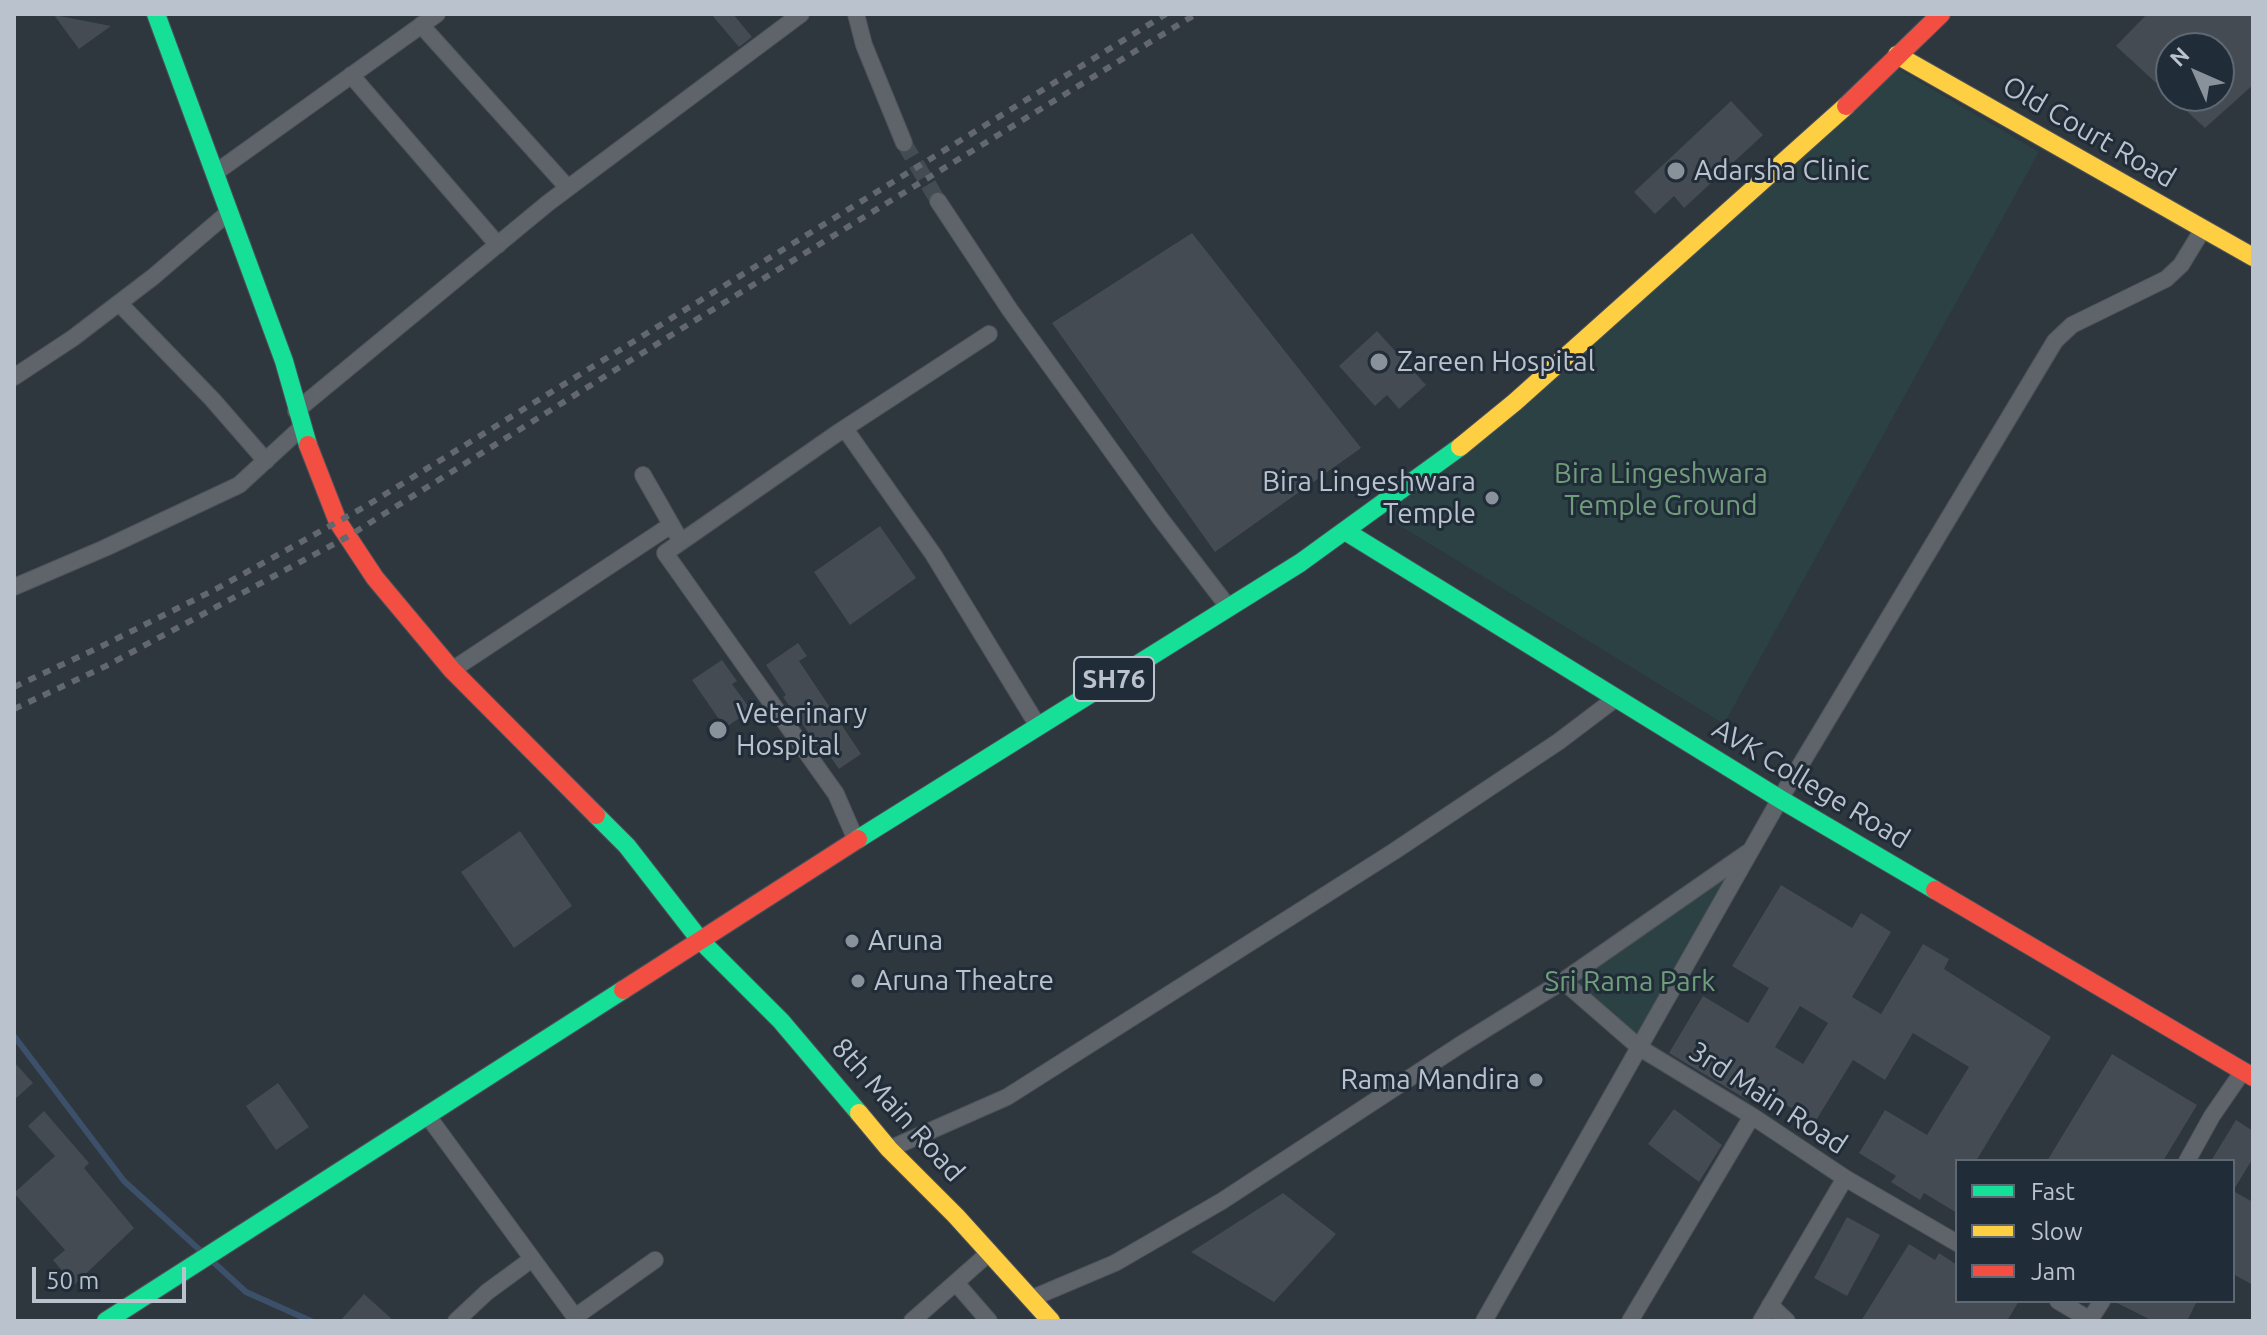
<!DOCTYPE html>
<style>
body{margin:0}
#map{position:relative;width:2267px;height:1335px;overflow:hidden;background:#2e363e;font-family:Ubuntu,sans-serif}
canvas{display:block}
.frame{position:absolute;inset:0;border:16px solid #bac2cd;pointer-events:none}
.legend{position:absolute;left:1955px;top:1159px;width:280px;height:144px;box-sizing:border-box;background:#212c39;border:2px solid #5e6874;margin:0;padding:10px 14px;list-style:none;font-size:24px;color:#bac2cd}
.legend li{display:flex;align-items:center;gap:16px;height:40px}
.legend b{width:40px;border:2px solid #5e6874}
.north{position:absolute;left:2155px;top:32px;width:80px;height:80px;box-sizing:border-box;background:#212c39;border:2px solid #5e6874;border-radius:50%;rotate:315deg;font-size:22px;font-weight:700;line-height:32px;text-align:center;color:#bac2cd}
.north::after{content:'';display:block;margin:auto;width:28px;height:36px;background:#89919b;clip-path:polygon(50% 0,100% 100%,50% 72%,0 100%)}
.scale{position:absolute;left:32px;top:1267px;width:154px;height:36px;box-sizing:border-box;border:4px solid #bac2cd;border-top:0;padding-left:10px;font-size:24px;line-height:28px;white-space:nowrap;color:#bac2cd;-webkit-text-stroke:6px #212c39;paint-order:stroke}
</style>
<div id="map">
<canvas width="2267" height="1335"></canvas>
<div class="frame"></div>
<ul class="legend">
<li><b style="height:10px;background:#16e098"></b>Fast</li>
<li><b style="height:10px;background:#ffcf43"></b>Slow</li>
<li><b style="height:10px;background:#f24e42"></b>Jam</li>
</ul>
<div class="north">N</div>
<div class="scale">50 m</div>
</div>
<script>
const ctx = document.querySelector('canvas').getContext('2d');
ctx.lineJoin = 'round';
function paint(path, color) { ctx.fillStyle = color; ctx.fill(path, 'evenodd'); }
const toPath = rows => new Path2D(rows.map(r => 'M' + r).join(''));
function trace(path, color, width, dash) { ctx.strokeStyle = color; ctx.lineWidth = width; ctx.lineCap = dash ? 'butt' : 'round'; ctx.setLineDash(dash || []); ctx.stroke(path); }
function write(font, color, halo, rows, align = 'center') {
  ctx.font = font + ' Ubuntu,sans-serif'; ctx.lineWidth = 6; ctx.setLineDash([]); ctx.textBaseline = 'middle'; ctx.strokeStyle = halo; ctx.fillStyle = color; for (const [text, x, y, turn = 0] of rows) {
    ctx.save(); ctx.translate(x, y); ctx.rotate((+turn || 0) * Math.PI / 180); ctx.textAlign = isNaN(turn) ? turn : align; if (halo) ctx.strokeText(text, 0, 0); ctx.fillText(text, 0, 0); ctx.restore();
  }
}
const green = toPath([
 [1895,67,2039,152,1724,724,1381,514],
 [1735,867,1640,1036,1571,980]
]);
const stream = toPath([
 [14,1036,124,1181,203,1253],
 [211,1260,246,1292,311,1321]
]);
const building = toPath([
 [711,14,733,14,752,37,739,47],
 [2147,14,2253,14,2253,85,2205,128,2116,46],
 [2171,48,2219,48,2219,96,2171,96],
 [54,15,111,26,79,49],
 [1731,101,1763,135,1684,208,1674,196,1655,214,1634,192],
 [1192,233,1361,448,1215,552,1052,323],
 [1377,331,1426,385,1399,409,1387,395,1375,406,1339,366],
 [880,526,916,578,850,625,814,572],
 [798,643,807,656,799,661,861,754,839,769,827,752,823,754,808,732,783,697,786,695,766,665],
 [722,660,737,681,732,684,751,710,725,728,692,680],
 [520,831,572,906,514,948,461,872],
 [1781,885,1852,928,1861,913,1891,932,1852,997,1881,1014,1923,944,1949,959,1944,969,2051,1037,1976,1161,1957,1161,1957,1213,1924,1193,1920,1200,1891,1182,1896,1176,1859,1153,1885,1110,1927,1135,1969,1067,1913,1033,1885,1080,1853,1060,1815,1122,1754,1086,1746,1099,1669,1053,1703,996,1748,1023,1769,988,1732,966],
 [1800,1006,1828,1023,1803,1064,1775,1047],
 [2112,1054,2197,1105,2163,1161,2047,1161],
 [14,1062,33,1083,14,1100],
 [278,1083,309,1127,276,1150,246,1106],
 [1674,1109,1722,1145,1699,1182,1648,1144],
 [44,1111,89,1163,84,1168,134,1228,74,1285,53,1260,65,1250,14,1193,55,1156,28,1126],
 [2236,1120,2253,1131,2253,1158,2233,1191,2253,1202,2253,1285,2233,1274,2233,1161,2211,1161],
 [1283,1193,1336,1234,1274,1302,1191,1252],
 [1847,1217,1880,1235,1847,1296,1814,1278],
 [1909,1244,1935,1260,1939,1253,1957,1265,1957,1301,2019,1301,2007,1321,1861,1321],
 [364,1294,394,1321,340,1321],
 [2113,1301,2197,1301,2187,1321,2153,1321]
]);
const streetTunnel = toPath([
 [904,143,938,201]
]);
const street = toPath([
 [856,14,864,45,904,143],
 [421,25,568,188],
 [351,75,498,245],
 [215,173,437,14],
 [938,201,1010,310,1160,518,1229,608],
 [119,303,212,399,266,461],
 [14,377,73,338,153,277,229,212],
 [296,411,548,203,801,14],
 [845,429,933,554,1038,726],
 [643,475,676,533],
 [14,587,105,548,239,485,301,428],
 [452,670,671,525],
 [856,840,836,794,665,553,839,432,989,334],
 [1563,981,1640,1048,1752,1116,1845,1178,1957,1243],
 [427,1115,578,1321],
 [889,1149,1007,1097,1393,852,1558,742,1615,699],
 [2187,1161,2212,1116,2243,1071],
 [956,1283,989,1321],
 [1030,1299,1115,1263,1222,1201,1460,1045,1563,981,1747,853],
 [2058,1301,2092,1321],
 [1770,1305,1787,1321],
 [575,1317,655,1260],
 [456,1321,487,1292,532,1259],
 [912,1321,989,1253],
 [1484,1321,1780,799,2055,341,2072,325,2166,279,2181,265,2203,229],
 [1630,1321,1752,1116],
 [1761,1321,1845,1178],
 [2089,1321,2102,1301]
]);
const fast = toPath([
 [156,14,284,361,308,445],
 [1345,531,1780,799,1935,890],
 [596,815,627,846,700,940,781,1021,859,1113],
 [858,839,1300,563,1460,447],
 [106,1321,623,990]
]);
const slow = toPath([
 [1897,55,2253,257],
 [1460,447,1515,402,1846,106],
 [859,1113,889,1149,956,1216,1051,1321]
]);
const jam = toPath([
 [1846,106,1941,14],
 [308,445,338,522,375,578,452,670,596,815],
 [1935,890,2253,1077],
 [623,990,858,839]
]);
const rail = toPath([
 [14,687,100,647,216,589,366,506,1166,14],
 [14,709,106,666,347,537,681,329,1196,14]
]);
const markers = [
 [1676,171,10,"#89919b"],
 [1379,362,10,"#89919b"],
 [1492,498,8,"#89919b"],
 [718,730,10,"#89919b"],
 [852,941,8,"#89919b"],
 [858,981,8,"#89919b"],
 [1536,1080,8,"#89919b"]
];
const shields = [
 [1114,679,80]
];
const shieldNames = [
 ["SH76",1114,679]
];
const streetNames = [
 ["Old Court Road",2089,132,30],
 ["AVK College Road",1811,784,31],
 ["3rd Main Road",1768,1098,33],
 ["8th Main Road",898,1110,48]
];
const poiNames = [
 ["Adarsha Clinic",1694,171],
 ["Zareen Hospital",1397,362],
 ["Bira Lingeshwara",1476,482,"right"],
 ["Temple",1476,514,"right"],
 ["Veterinary",736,714],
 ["Hospital",736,746],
 ["Aruna",868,941],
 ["Aruna Theatre",874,981],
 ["Rama Mandira",1520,1080,"right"]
];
const parkNames = [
 ["Bira Lingeshwara",1661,474],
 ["Temple Ground",1661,506],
 ["Sri Rama Park",1630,982]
];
paint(green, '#2b4144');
trace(stream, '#3d5069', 6);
paint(building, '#454b52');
trace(streetTunnel, '#434b53', 16, [16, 8]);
trace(street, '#4d5258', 18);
trace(fast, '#4d5258', 20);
trace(slow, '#4d5258', 20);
trace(jam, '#4d5258', 20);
trace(street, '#5f646b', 16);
trace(fast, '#16e098', 18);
trace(slow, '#ffcf43', 18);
trace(jam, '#f24e42', 18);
trace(rail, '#63686f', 6, [8, 8]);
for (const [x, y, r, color] of markers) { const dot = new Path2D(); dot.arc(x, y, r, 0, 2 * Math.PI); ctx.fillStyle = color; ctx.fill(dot); trace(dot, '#212c39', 3); }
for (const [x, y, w] of shields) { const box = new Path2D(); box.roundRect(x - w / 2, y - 22, w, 44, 6); ctx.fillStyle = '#212c39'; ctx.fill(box); trace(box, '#bac2cd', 2); }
write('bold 26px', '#bac2cd', null, shieldNames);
write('28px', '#bac2cd', '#212c39', streetNames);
write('28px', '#bac2cd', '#212c39', poiNames, 'left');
write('28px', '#719e7a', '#212c39', parkNames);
</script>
